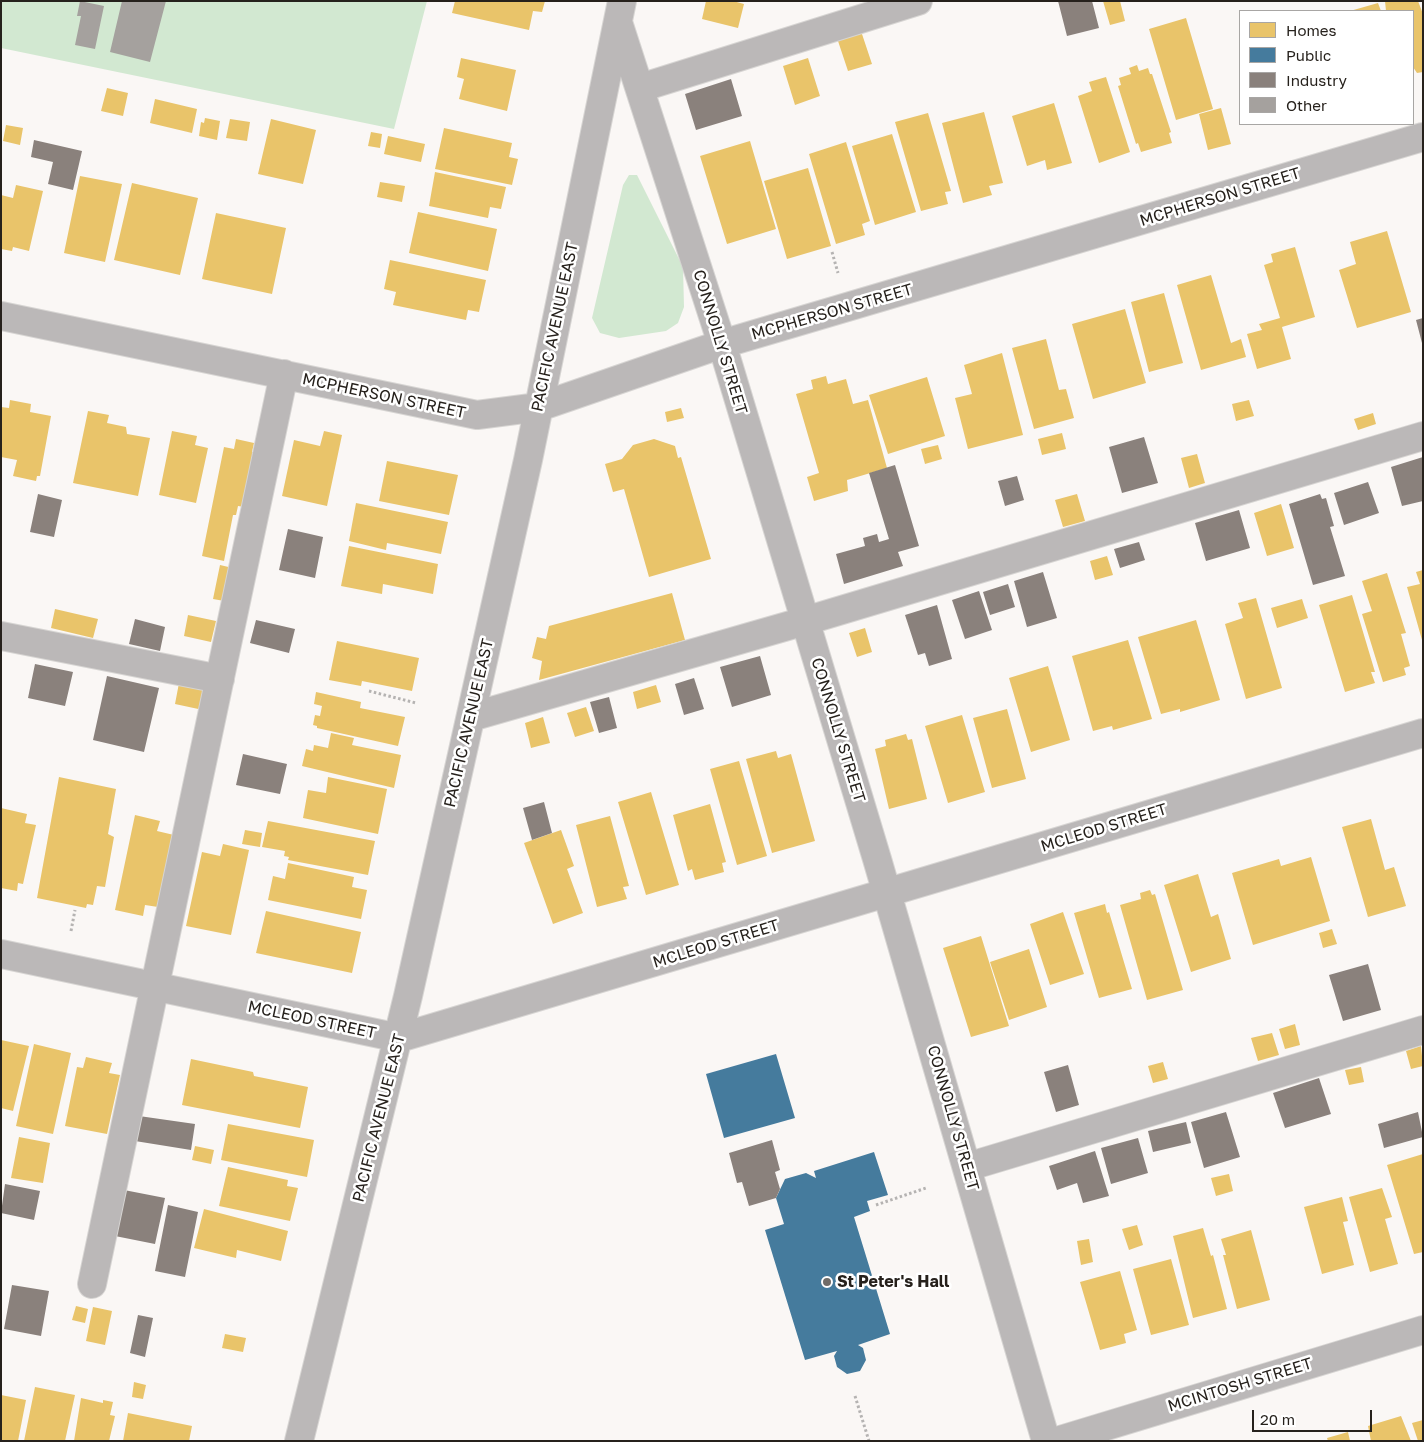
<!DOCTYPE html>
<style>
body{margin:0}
#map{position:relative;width:1424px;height:1442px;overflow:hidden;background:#faf7f5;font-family:"Golos Text",sans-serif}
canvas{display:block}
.frame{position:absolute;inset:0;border:2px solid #26211c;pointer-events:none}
.legend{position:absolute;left:1239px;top:10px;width:175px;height:115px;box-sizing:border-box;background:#fff;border:1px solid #a8a6a4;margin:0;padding:6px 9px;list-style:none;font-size:15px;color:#26211c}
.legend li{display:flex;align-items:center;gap:10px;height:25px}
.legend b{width:25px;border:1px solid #a8a6a4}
.scale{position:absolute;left:1252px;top:1410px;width:120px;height:22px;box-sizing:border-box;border:2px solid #26211c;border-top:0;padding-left:6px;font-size:15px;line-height:18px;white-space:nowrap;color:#26211c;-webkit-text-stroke:4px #fff;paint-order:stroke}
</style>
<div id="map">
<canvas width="1424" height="1442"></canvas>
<div class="frame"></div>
<ul class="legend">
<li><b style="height:14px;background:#e9c46a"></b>Homes</li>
<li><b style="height:14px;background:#457b9d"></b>Public</li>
<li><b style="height:14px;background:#8a817c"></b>Industry</li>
<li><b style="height:14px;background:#a5a19e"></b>Other</li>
</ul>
<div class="scale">20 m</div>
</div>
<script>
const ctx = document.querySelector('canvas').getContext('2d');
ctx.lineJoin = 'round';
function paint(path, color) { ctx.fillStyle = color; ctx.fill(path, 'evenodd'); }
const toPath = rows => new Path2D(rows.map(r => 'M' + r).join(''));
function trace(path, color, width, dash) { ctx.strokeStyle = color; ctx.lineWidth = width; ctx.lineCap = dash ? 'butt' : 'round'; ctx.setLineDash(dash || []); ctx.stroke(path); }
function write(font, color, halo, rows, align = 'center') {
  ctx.font = font + ' "Golos Text",sans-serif'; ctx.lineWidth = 5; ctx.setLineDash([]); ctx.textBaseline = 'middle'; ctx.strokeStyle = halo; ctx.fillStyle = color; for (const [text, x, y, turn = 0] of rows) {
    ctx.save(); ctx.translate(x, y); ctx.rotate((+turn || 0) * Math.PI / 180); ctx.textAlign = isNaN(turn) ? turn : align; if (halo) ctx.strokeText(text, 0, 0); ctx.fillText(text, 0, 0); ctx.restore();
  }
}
const green = toPath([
 [1,1,427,1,394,129,1,48],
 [629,175,637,175,683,267,684,307,678,323,666,331,619,338,600,333,592,318,623,185]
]);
const homes = toPath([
 [455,1,545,1,542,12,533,11,529,30,452,13],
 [706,1,733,1,744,4,738,28,702,19],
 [1103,1,1120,1,1125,21,1110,25],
 [1385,1,1418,1,1423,14,1423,72,1417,73,1413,67,1413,11,1386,11],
 [1378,3,1381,11,1350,11],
 [1186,18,1213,109,1176,120,1149,29],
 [861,31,872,64,848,71,837,38],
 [461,58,516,70,507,111,459,99,464,79,457,77],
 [808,58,820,96,795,105,783,66],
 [1137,65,1139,71,1148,68,1150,74,1152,74,1171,132,1169,133,1172,143,1141,152,1138,143,1136,144,1118,86,1121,85,1119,78,1131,74,1129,68],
 [1106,77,1130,152,1099,163,1078,96,1092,91,1089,82],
 [107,88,128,93,123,116,101,111],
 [155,99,197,109,192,133,150,123],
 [1054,103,1072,163,1047,170,1045,160,1027,166,1012,116],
 [1221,108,1231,144,1208,150,1199,114],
 [984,112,1003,183,989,186,992,195,963,203,942,123],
 [928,113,951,191,945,192,948,204,921,211,895,122],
 [205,118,220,121,217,140,199,136,201,122,204,123],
 [230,119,250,122,247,141,226,138],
 [271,119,316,130,303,184,258,174],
 [6,125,23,128,20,145,3,141],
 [444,128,512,143,509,157,518,159,512,185,435,169],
 [371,132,382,134,380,148,368,146],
 [892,134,916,212,875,225,852,146],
 [388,136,425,144,421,162,384,154],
 [750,141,776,229,727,244,700,156],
 [846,142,870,221,862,224,865,235,836,244,809,154],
 [808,168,831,246,787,259,764,181],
 [435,172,506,187,501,209,490,207,488,218,429,206],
 [80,176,122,184,105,262,64,253],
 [380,182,405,186,402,202,377,197],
 [132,183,198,198,180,275,114,260],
 [16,185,43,191,29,251,13,247,12,251,1,249,1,195,13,198],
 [418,212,497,229,488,271,409,253],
 [216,213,286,228,272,294,202,279],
 [1387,231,1411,312,1357,328,1339,270,1356,264,1350,242],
 [1295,247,1315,317,1282,327,1291,359,1257,369,1247,334,1262,330,1259,324,1280,318,1264,265,1273,262,1271,254],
 [390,260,486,280,479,312,468,310,466,320,393,305,396,292,384,289],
 [1211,275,1231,343,1241,339,1246,357,1201,370,1177,285],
 [1164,293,1183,363,1149,372,1131,302],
 [1125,309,1146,383,1093,399,1072,324],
 [1046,339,1059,390,1066,389,1074,418,1034,429,1012,348],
 [1002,353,1023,435,968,449,955,398,972,394,964,365],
 [826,376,828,384,846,379,853,404,868,400,887,468,847,480,848,491,814,501,807,477,819,473,796,394,813,389,811,380],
 [927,377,945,436,888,454,869,395],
 [10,400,31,404,30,412,51,416,40,476,37,476,36,481,13,476,17,460,1,457,1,407,9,408],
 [1249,400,1254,416,1236,421,1232,404],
 [681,408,684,418,667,422,665,412],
 [88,411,109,415,107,423,126,427,127,434,150,438,138,496,73,483],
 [1373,413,1376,424,1358,430,1354,419],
 [172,431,197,436,195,445,208,448,196,503,159,495],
 [324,431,342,435,327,506,282,496,294,440,320,446],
 [1062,433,1066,449,1042,455,1038,439],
 [236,439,254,443,252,452,262,453,251,508,238,506,236,515,233,515,224,561,202,556,224,447,234,449],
 [654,439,675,446,678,458,681,457,711,559,649,577,624,489,613,492,605,464,622,459,633,445],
 [938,445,942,459,925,464,921,449],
 [1197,454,1205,483,1189,488,1181,458],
 [387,461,458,475,449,515,379,501],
 [1077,494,1085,521,1063,527,1055,500],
 [356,503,448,522,441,554,387,543,386,550,349,541],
 [1281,504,1294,548,1267,556,1254,513],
 [349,546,438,564,433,594,383,584,382,594,341,586],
 [1107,556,1113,575,1095,580,1090,561],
 [220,565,237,569,230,602,213,599],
 [1423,570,1423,640,1422,640,1407,587,1420,584,1416,572],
 [1387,573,1406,633,1401,634,1410,666,1404,668,1406,675,1383,682,1362,614,1372,611,1362,581],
 [672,593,685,640,539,680,542,661,532,658,537,637,546,639,549,626],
 [1352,595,1375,672,1371,672,1375,683,1345,692,1319,605],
 [1256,598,1282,688,1246,699,1225,624,1243,618,1238,603],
 [1302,599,1308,618,1277,628,1271,608],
 [55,609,98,619,93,638,51,628],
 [188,615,216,621,211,642,184,636],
 [1196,620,1220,700,1180,712,1180,709,1161,714,1138,637],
 [865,628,872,652,857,657,849,633],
 [1128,640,1152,719,1113,730,1112,726,1093,731,1072,656],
 [337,641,419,658,412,691,362,681,361,686,329,680],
 [1048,666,1070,740,1031,752,1009,678],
 [179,683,207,689,203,710,175,704],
 [656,685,661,702,637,709,633,692],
 [316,692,361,702,360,708,405,717,398,746,317,728,317,726,313,725,315,715,320,716,322,706,314,704],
 [586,707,594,731,575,737,567,713],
 [1007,709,1026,779,992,788,973,718],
 [962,715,985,792,948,803,925,726],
 [543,717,550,743,531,748,525,723],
 [331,733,354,738,352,745,401,755,394,788,302,766,306,749,313,751,314,745,328,748],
 [906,734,908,740,912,739,927,799,889,809,875,749,886,746,885,740],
 [776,751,778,758,791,754,815,841,772,853,746,759],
 [739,761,767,856,737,865,710,769],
 [59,777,116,789,108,834,114,837,105,887,97,886,93,905,87,904,86,908,37,898],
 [328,777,387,789,378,834,303,818,308,790,326,793],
 [651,792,679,885,646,895,618,802],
 [710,804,726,862,722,863,724,872,695,880,692,869,688,871,673,815],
 [1,808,27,814,25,823,36,825,23,884,18,883,17,891,1,888],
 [135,815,160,821,157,831,174,835,158,907,145,905,143,916,115,910],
 [610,816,629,886,623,887,627,899,597,907,576,825],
 [1371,819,1385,870,1394,867,1406,906,1368,917,1342,827],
 [268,821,375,841,368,875,288,860,289,857,284,856,285,851,262,847],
 [245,830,262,833,260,847,242,844],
 [561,830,574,866,567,869,583,913,553,924,524,843],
 [223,844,249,850,231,935,186,926,202,852,220,856],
 [1311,857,1330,921,1253,945,1232,873,1279,859,1281,866],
 [288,863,354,877,352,887,367,890,361,919,268,900,273,876,285,879],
 [1198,874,1211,917,1218,914,1231,959,1191,972,1164,885],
 [1150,890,1152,895,1155,894,1183,990,1147,1000,1120,905,1141,899,1140,893],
 [1105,904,1107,913,1109,912,1132,989,1099,998,1074,913],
 [266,911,361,932,352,973,256,953],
 [1063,912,1084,974,1050,985,1030,924],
 [1332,929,1337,944,1323,948,1319,933],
 [981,936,1009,1026,971,1037,943,948],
 [1029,949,1047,1007,1009,1020,990,962],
 [1295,1024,1300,1045,1285,1049,1279,1029],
 [1272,1033,1279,1055,1258,1061,1251,1038],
 [1,1040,29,1046,13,1111,1,1108],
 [34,1044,71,1053,53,1134,16,1126],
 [1421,1046,1423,1066,1411,1069,1406,1051],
 [86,1057,112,1063,109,1073,120,1075,107,1134,65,1126,77,1067,83,1068],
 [191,1059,253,1072,254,1076,308,1087,300,1128,182,1105],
 [1163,1062,1168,1079,1153,1083,1148,1066],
 [1361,1067,1364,1082,1349,1085,1345,1070],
 [228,1124,314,1140,307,1177,221,1160],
 [19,1137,50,1143,43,1183,11,1178],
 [195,1146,214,1150,211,1164,192,1160],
 [1423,1154,1423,1252,1414,1254,1387,1165],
 [228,1167,288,1180,287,1186,298,1188,290,1221,219,1206],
 [1229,1174,1233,1191,1216,1196,1211,1178],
 [1382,1188,1392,1217,1385,1219,1398,1264,1370,1272,1349,1197],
 [1342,1197,1348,1221,1343,1222,1354,1265,1322,1274,1304,1207],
 [204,1209,288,1231,281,1261,237,1250,236,1258,194,1248],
 [1137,1225,1143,1245,1129,1250,1122,1229],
 [1203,1228,1211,1256,1213,1255,1227,1309,1193,1318,1173,1236],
 [1251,1230,1270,1300,1237,1309,1223,1255,1226,1255,1221,1239],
 [1089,1239,1093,1262,1081,1265,1077,1241],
 [1171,1259,1189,1325,1151,1335,1133,1269],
 [1120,1271,1137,1330,1124,1334,1126,1343,1100,1350,1080,1282],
 [76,1306,88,1309,85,1323,72,1320],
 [93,1307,112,1311,105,1345,86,1341],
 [225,1334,246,1338,243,1352,222,1348],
 [134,1382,146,1385,143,1399,132,1397],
 [35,1387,75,1395,65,1441,24,1441],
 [1,1395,26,1400,18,1441,1,1441],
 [81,1398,103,1403,103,1400,113,1402,110,1415,115,1416,109,1441,74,1441],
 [128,1413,192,1426,189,1441,123,1441],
 [1401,1416,1411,1441,1371,1441,1368,1426],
 [1423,1420,1423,1441,1418,1441,1412,1423],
 [1348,1432,1350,1441,1328,1441,1327,1438]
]);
const public = toPath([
 [776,1054,795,1118,724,1138,706,1074],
 [874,1152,888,1195,867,1201,870,1211,854,1217,890,1334,858,1345,863,1348,866,1360,860,1371,847,1374,837,1367,834,1356,837,1351,805,1360,765,1230,784,1224,776,1198,785,1179,806,1173,816,1178,814,1171]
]);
const industry = toPath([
 [1058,1,1092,1,1099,28,1067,36],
 [731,79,742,116,696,130,685,94],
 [34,140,82,151,73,190,48,184,53,162,31,157],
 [1423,318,1423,343,1422,343,1416,320],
 [1144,437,1158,483,1122,493,1109,447],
 [1423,457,1423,501,1402,506,1391,467],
 [895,465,919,546,898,552,903,566,844,584,836,554,865,546,863,538,877,534,879,542,889,539,869,473],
 [1017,476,1024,500,1005,506,998,481],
 [1368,482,1379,513,1344,525,1334,493],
 [38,494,62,500,54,537,30,532],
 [1320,494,1322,499,1326,498,1334,526,1330,527,1345,576,1313,585,1289,504],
 [1239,510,1250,548,1206,561,1195,523],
 [288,529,323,537,315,578,279,570],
 [1139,542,1145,560,1120,568,1114,549],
 [1043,572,1057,618,1027,627,1014,581],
 [1008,584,1015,607,990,615,983,592],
 [979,591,992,630,965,639,952,600],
 [937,605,952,659,929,666,925,653,918,655,905,615],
 [135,619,165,627,160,651,129,644],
 [256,620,295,629,289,653,250,643],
 [760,656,771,695,732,707,720,667],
 [35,664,73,672,65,706,28,698],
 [107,676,159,688,144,752,93,740],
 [694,678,704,709,684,715,675,684],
 [609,697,617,728,599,733,590,702],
 [243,754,287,764,280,794,236,785],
 [544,802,552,833,532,840,523,808],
 [1368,964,1381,1010,1343,1021,1329,975],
 [1068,1065,1079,1105,1056,1112,1044,1072],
 [1319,1078,1331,1114,1285,1128,1273,1093],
 [1226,1112,1240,1157,1204,1168,1191,1122],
 [1418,1112,1423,1137,1384,1148,1378,1124],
 [139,1116,195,1124,191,1150,135,1141],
 [1186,1122,1191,1143,1153,1152,1148,1131],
 [1138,1138,1148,1173,1111,1184,1101,1148],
 [772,1140,780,1170,775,1172,780,1189,776,1198,749,1206,742,1182,737,1183,729,1153],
 [1095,1151,1109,1196,1083,1203,1077,1183,1057,1190,1049,1166],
 [5,1184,40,1191,34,1220,1,1213],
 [124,1190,165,1198,155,1244,115,1236],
 [168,1205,198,1212,185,1277,155,1271],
 [12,1285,49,1291,41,1336,4,1329],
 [138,1315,153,1318,145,1357,130,1353]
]);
const building = toPath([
 [80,1,104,6,95,49,75,45,81,16,77,16],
 [122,1,166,1,150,62,110,52]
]);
const path = toPath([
 [832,252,838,273],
 [369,691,416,703],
 [71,931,75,910],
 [876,1205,926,1188],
 [855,1396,869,1441]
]);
const minor = toPath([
 [618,22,722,344,877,859,1046,1441],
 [640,88,918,1],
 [1,316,477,415,539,407,722,344,1423,137],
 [1,636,220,679],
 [471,717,805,621,1423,436],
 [1,954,399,1038,1423,733],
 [967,1167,1423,1030],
 [92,1284,284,374],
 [299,1441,408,996,528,460,622,1],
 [1057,1441,1423,1330]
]);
const markers = [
 [827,1282,5,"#706c68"]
];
const streetNames = [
 ["MCPHERSON STREET",1220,197,-17],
 ["MCPHERSON STREET",832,312,-16],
 ["PACIFIC AVENUE EAST",555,327,-78],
 ["CONNOLLY STREET",720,342,73],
 ["MCPHERSON STREET",384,396,12],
 ["PACIFIC AVENUE EAST",469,723,-77],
 ["CONNOLLY STREET",838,730,73],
 ["MCLEOD STREET",1104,828,-17],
 ["MCLEOD STREET",716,944,-17],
 ["MCLEOD STREET",312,1020,12],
 ["PACIFIC AVENUE EAST",379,1118,-76],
 ["CONNOLLY STREET",953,1118,74],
 ["MCINTOSH STREET",1240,1385,-17]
];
const poiNames = [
 ["St Peter's Hall",837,1282]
];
paint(green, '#d2e8d1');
paint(homes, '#e9c46a');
paint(public, '#457b9d');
paint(industry, '#8a817c');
paint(building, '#a5a19e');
trace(minor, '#d7d5d3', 30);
trace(path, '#b5b3b2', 3, [2.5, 2.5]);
trace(minor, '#bbb8b8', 28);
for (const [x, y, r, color] of markers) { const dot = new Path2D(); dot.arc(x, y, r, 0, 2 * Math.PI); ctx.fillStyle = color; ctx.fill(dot); trace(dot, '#fff', 2); }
write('16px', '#26211c', '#fff', streetNames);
write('bold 16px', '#26211c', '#fff', poiNames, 'left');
</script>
